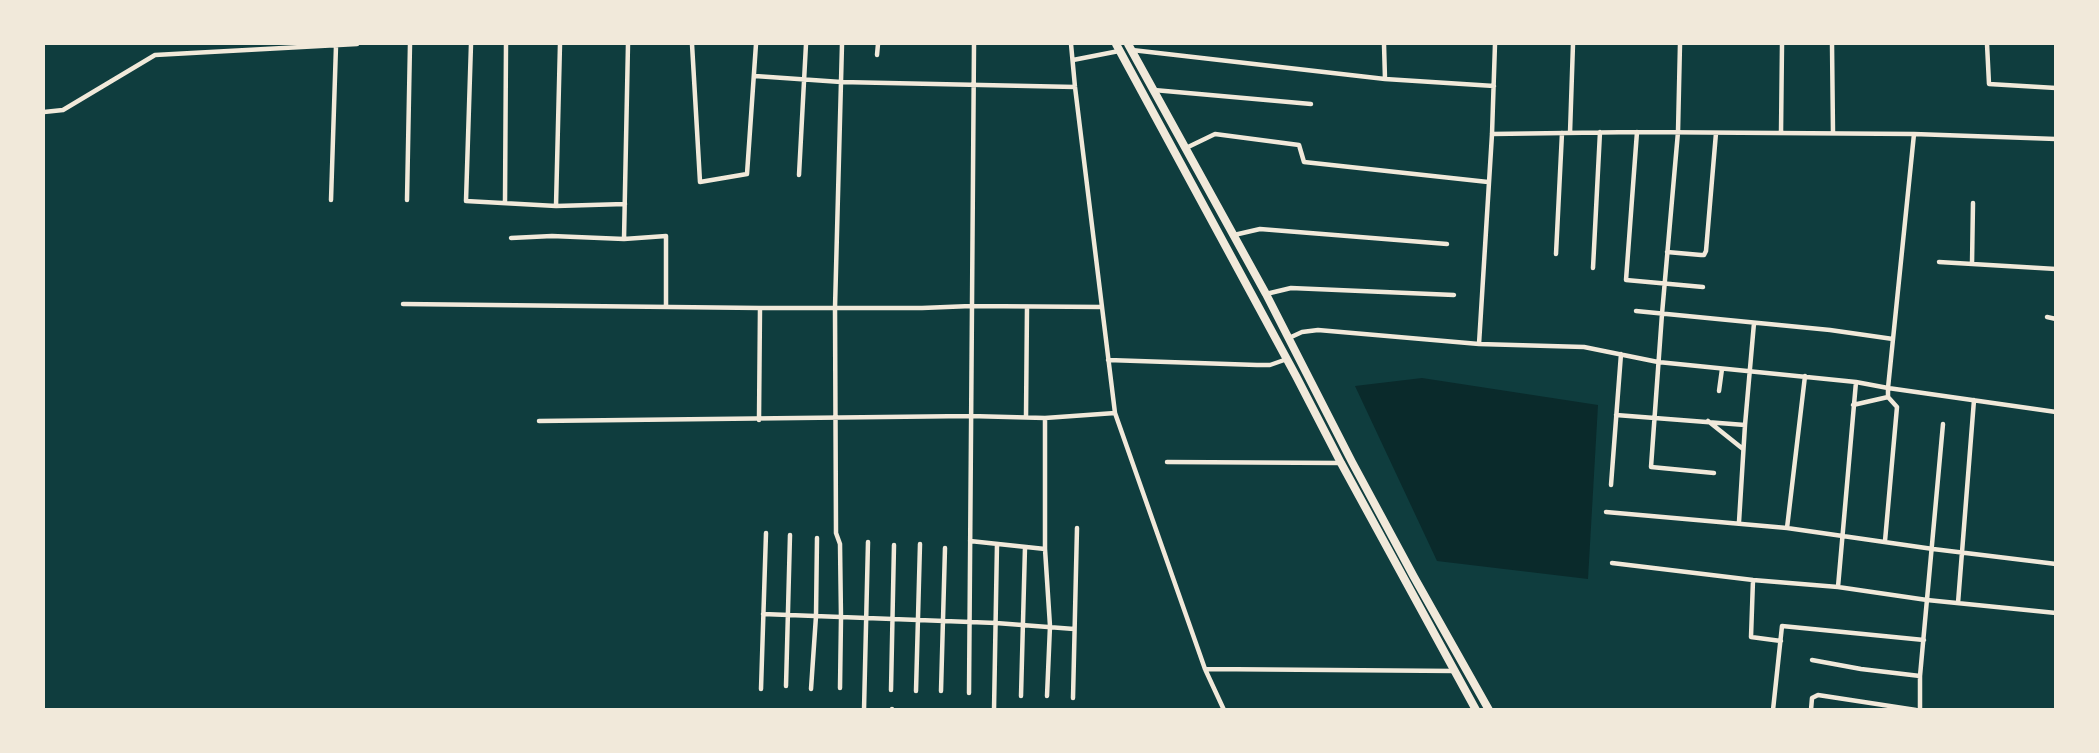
<!DOCTYPE html>
<style>
body{margin:0}
#map{position:relative;width:2099px;height:753px;overflow:hidden;background:#0f3d3e;font-family:"Work Sans",sans-serif}
canvas{display:block}
.frame{position:absolute;inset:0;border:45px solid #f1e9da;pointer-events:none}
</style>
<div id="map">
<canvas width="2099" height="753"></canvas>
<div class="frame"></div>
</div>
<script>
const ctx = document.querySelector('canvas').getContext('2d');
ctx.lineJoin = 'round';
function paint(path, color) { ctx.fillStyle = color; ctx.fill(path, 'evenodd'); }
const toPath = rows => new Path2D(rows.map(r => 'M' + r).join(''));
function trace(path, color, width, dash) { ctx.strokeStyle = color; ctx.lineWidth = width; ctx.lineCap = dash ? 'butt' : 'round'; ctx.setLineDash(dash || []); ctx.stroke(path); }
const water = toPath([
 [1422,378,1598,405,1588,579,1437,561,1355,386]
]);
const minor = toPath([
 [471,44,466,201,556,206,625,204],
 [692,44,700,182,747,174,756,44],
 [1071,44,1075,87,1115,413,1205,669,1224,710],
 [1384,44,1385,79],
 [1680,44,1678,132,1662,314,1651,467,1714,473],
 [1832,44,1833,133],
 [1987,44,1989,84,2056,88],
 [1132,50,1385,79,1494,86],
 [877,55,878,44],
 [1073,60,1119,51],
 [755,76,841,82,1075,87],
 [1154,90,1311,104],
 [44,112,63,110,155,55,357,44],
 [1637,132,1626,280,1703,287],
 [1570,133,1573,44],
 [1781,133,1782,44],
 [1492,134,1637,132,1914,134,1888,388,1888,397,1897,407,1885,541],
 [1914,134,2056,139],
 [1186,148,1215,134,1299,145,1304,162,1488,182],
 [799,175,806,44],
 [331,200,336,46],
 [407,200,410,44],
 [505,203,506,44],
 [556,206,560,44],
 [1234,235,1260,229,1447,244],
 [511,238,552,236,624,239,666,236,666,306],
 [624,239,628,44],
 [1667,252,1701,255,1704,255,1706,251,1716,133],
 [1556,254,1562,133],
 [1939,262,2056,269],
 [1972,264,1973,203],
 [1593,268,1600,132],
 [1266,294,1291,288,1454,295],
 [403,304,760,308,922,308,971,306,1102,307],
 [1636,311,1830,330,1893,339],
 [2047,317,2056,319],
 [1289,338,1302,332,1318,330,1479,344,1584,347,1658,362,1856,382,1888,388,2056,412],
 [1479,344,1492,134,1495,44],
 [1108,360,1257,365,1270,365,1287,359],
 [1719,391,1722,369],
 [1853,405,1888,397],
 [1616,415,1745,425],
 [1026,417,1027,307],
 [1045,418,1045,549,1050,626,1047,696],
 [759,420,760,308],
 [539,421,970,416,1045,418,1115,413],
 [1708,421,1743,449],
 [1167,462,1341,463],
 [1611,485,1621,354],
 [1606,512,1787,528,1933,549,2056,564],
 [1739,522,1745,425,1754,323],
 [1787,528,1805,376],
 [970,541,1045,549],
 [1612,563,1753,580,1838,587,1927,600,2056,613],
 [1753,580,1751,637,1781,641],
 [1838,587,1856,382],
 [1958,603,1974,400],
 [763,614,996,623,1074,629],
 [1812,660,1861,669,1920,676],
 [1205,669,1455,671],
 [786,686,790,535],
 [840,688,841,618,840,544,836,533,835,308,842,44],
 [761,689,766,533],
 [811,689,816,616,817,538],
 [891,690,894,545],
 [916,691,920,544],
 [941,691,945,548],
 [969,693,974,44],
 [1021,696,1025,547],
 [1073,698,1077,528],
 [892,709,892,710],
 [864,710,868,542],
 [994,710,997,544],
 [1773,710,1782,626,1924,640],
 [1811,710,1812,698,1818,695,1916,710],
 [1920,710,1920,676,1943,424]
]);
const trunk = toPath([
 [1116,44,1296,376,1341,463,1476,710],
 [1128,44,1266,294,1352,462,1414,577,1489,710]
]);
paint(water, '#0a2a2b');
trace(minor, '#f1e9da', 4.5);
trace(trunk, '#f1e9da', 8);
</script>
